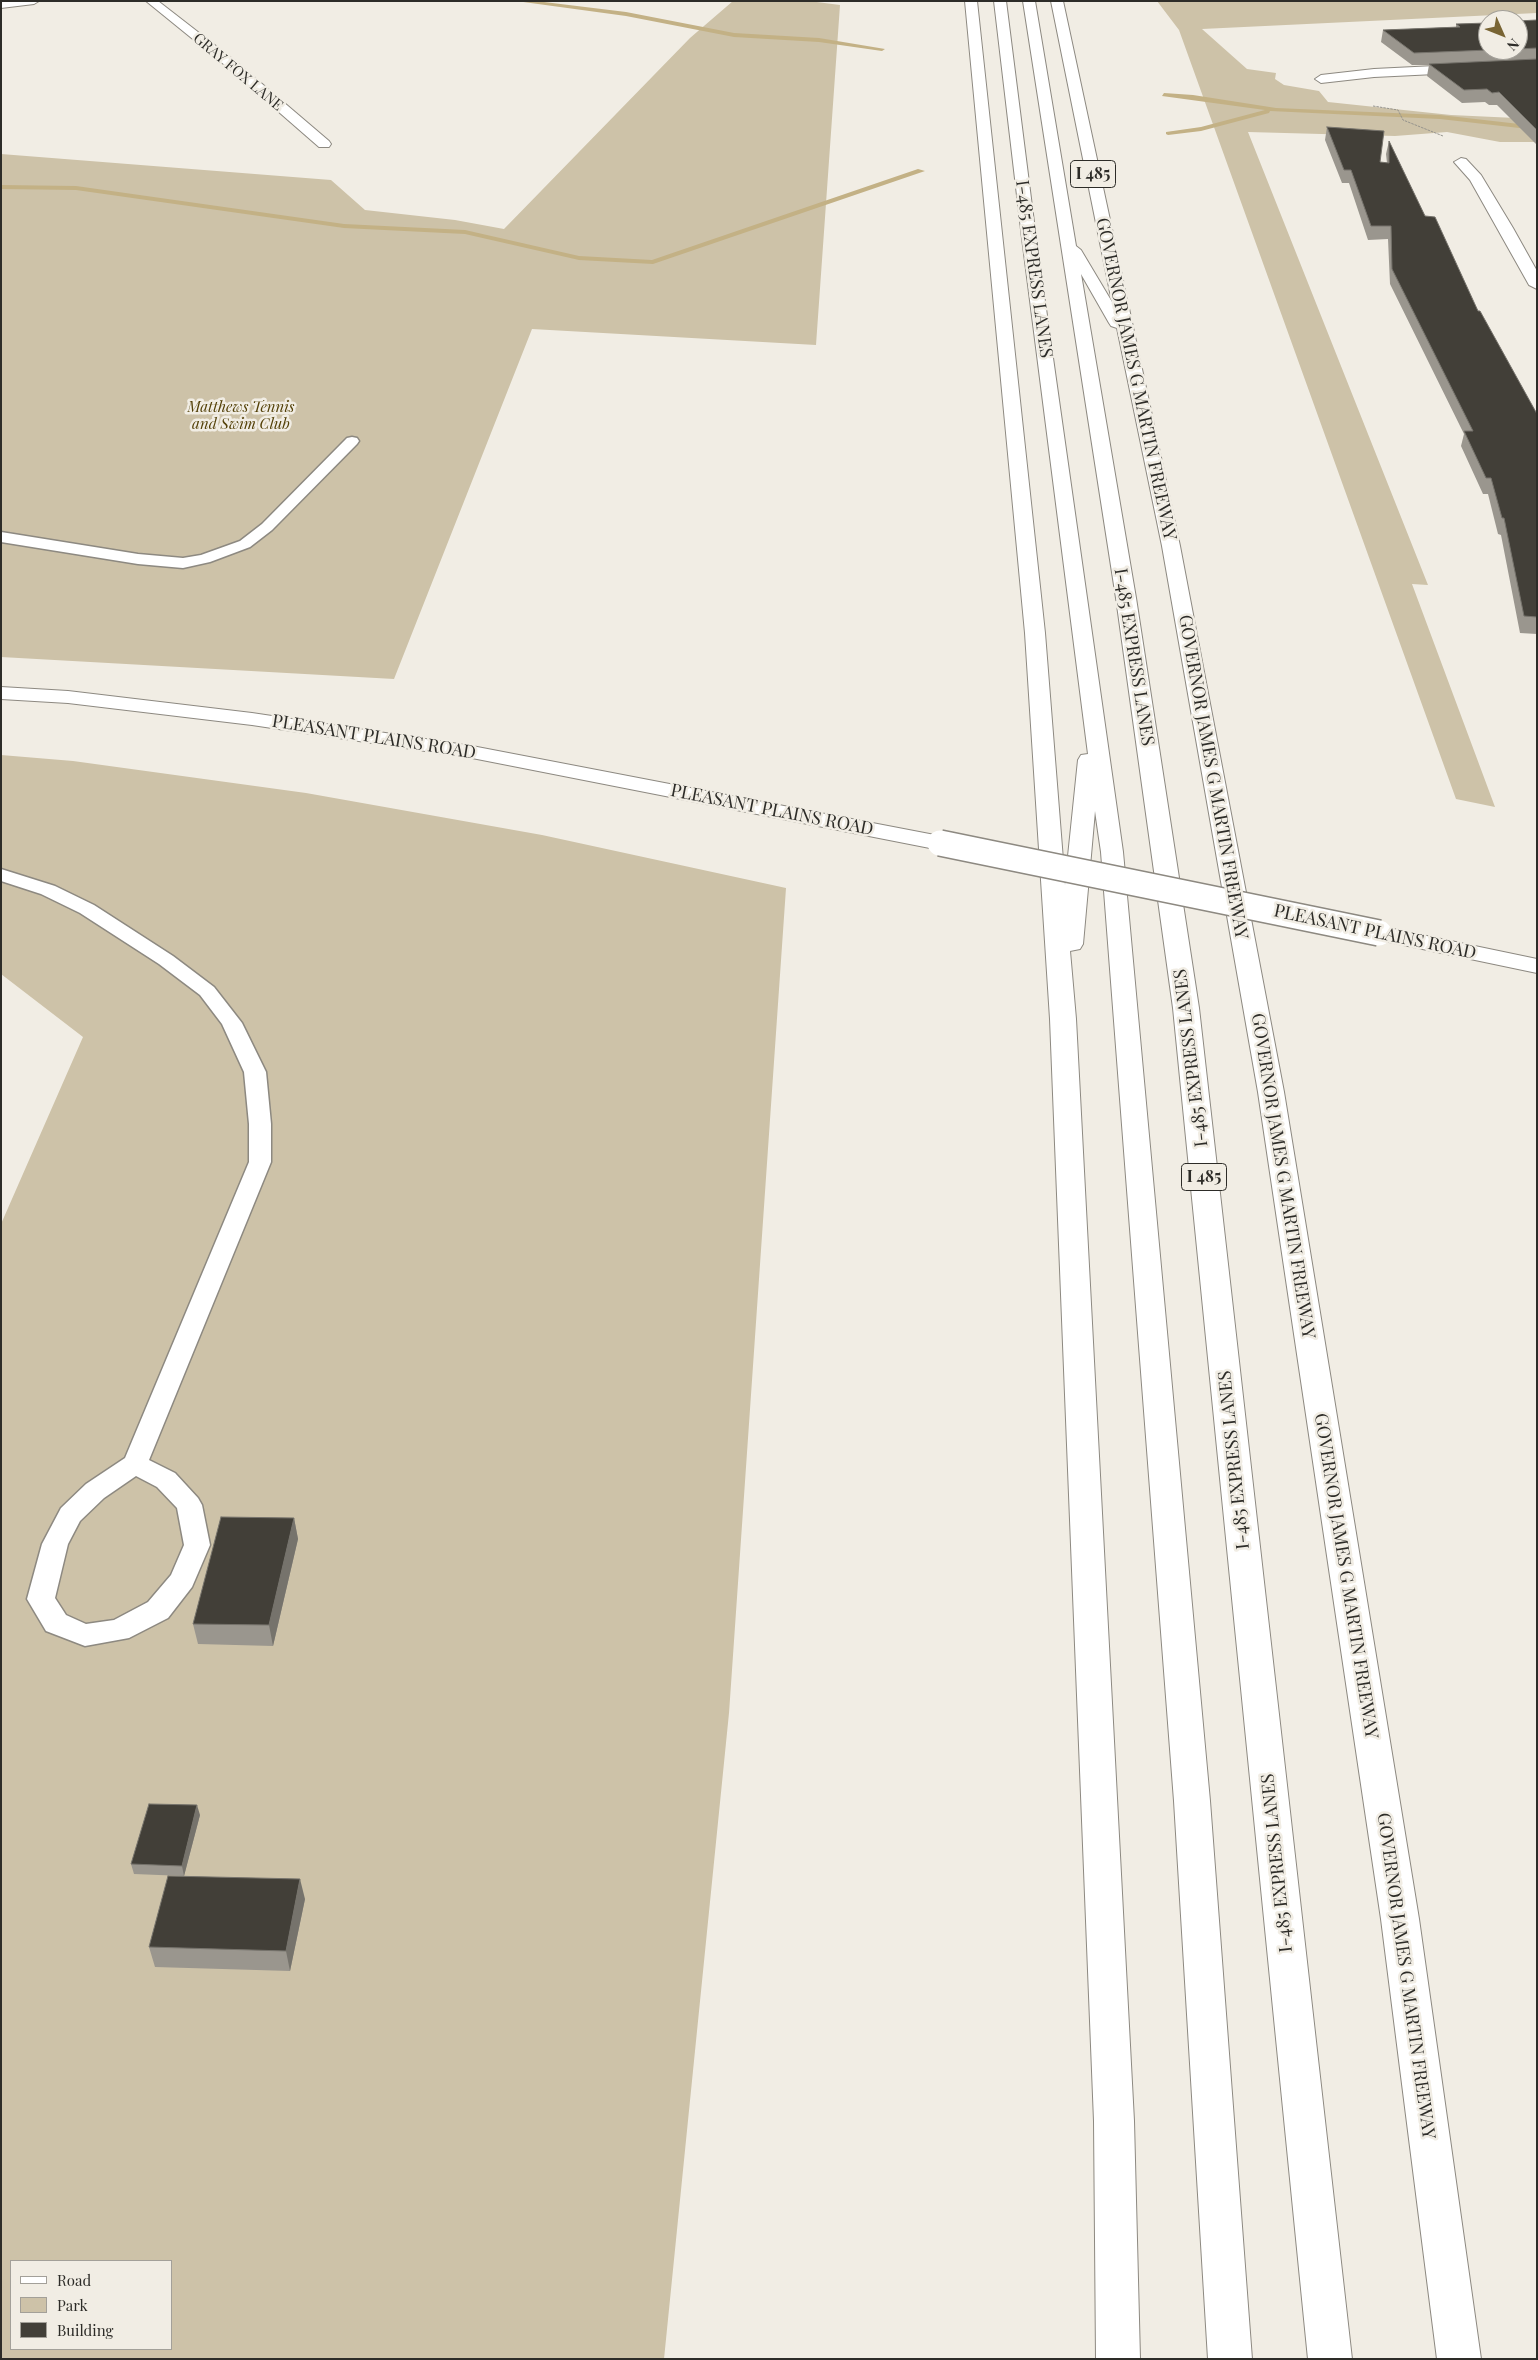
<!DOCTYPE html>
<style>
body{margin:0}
#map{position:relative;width:1538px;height:2360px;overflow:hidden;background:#f1ede4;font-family:"Playfair Display",serif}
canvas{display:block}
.frame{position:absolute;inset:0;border:2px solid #2d2c28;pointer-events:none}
.legend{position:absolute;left:10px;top:2260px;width:162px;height:90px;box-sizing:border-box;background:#f1ede4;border:1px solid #a3a099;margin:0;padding:6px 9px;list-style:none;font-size:15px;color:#2d2c28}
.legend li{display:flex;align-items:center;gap:10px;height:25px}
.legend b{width:25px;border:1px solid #a3a099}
.north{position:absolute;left:1478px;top:10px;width:50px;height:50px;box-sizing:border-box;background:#f1ede4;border:1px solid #a3a099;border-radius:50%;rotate:134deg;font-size:14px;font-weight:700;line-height:20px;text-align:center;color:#2d2c28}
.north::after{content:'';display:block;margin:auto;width:18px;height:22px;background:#786433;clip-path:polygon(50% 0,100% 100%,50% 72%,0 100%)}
</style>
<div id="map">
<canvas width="1538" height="2360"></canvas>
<div class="frame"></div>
<ul class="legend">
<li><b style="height:6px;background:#fff"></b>Road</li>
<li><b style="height:14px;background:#cdc2a8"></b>Park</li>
<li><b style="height:14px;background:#423f38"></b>Building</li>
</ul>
<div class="north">N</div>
</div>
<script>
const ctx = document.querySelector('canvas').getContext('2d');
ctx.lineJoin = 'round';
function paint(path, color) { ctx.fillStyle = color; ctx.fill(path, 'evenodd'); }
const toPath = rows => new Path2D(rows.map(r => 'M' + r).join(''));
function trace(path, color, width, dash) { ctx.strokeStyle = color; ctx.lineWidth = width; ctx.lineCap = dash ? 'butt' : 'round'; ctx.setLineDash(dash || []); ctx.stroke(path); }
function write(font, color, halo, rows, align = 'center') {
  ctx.font = font + ' "Playfair Display",serif'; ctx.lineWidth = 5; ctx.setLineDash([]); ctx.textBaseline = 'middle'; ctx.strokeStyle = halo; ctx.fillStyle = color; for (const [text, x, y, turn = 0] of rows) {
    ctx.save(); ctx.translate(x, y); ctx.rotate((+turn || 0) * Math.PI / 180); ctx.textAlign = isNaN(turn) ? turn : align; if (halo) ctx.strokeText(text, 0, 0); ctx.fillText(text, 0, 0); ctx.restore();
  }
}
const green = toPath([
 [733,1,809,1,840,5,816,345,532,329,394,679,1,657,1,154,331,180,365,210,455,220,504,229,690,38],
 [1157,1,1537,1,1537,13,1202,29,1247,69,1276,73,1275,79,1284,85,1319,91,1328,102,1451,115,1537,119,1537,142,1500,142,1447,132,1395,136,1248,132,1428,585,1412,584,1495,807,1456,799,1179,30],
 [1,755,73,761,306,793,542,835,786,888,729,1713,664,2359,1,2359,1,1224,83,1037,1,974],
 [11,2261,171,2261,171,2349,11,2349]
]);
const stream = toPath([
 [516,1,536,1,626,12,734,33,819,38,885,49,882,51,819,42,734,37,626,16,516,1],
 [1164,93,1193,95,1276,108,1440,115,1537,126,1537,130,1440,119,1270,111,1269,113,1201,131,1168,135,1166,134,1166,132,1201,127,1265,110,1162,96,1164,93],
 [918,169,925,171,653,264,579,260,465,234,344,228,76,190,1,189,1,185,76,186,344,224,465,230,579,256,652,260,918,169]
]);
const path = toPath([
 [1373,106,1398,110,1403,120,1443,136]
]);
const lane = toPath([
 [352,437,357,438,359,441,357,444,272,530,250,547,210,562,183,568,138,564,1,542,1,532,138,554,183,558,201,555,240,541,262,524,347,438,352,437],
 [1,869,55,886,94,905,173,956,214,987,242,1023,266,1072,271,1124,271,1162,149,1460,175,1473,198,1498,202,1505,210,1545,192,1587,168,1618,129,1638,85,1646,46,1631,27,1599,42,1544,61,1508,86,1484,125,1458,249,1162,249,1124,244,1072,222,1024,200,995,159,964,80,913,41,894,1,881,1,869],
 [136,1476,157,1487,177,1508,184,1545,171,1575,148,1602,114,1620,86,1624,66,1615,55,1598,68,1544,80,1521,104,1498,136,1476]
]);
const street = toPath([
 [39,1,34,4,1,8,1,2,39,1],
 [146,1,158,1,234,60,329,141,331,144,329,147,319,147,226,66,146,1],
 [1537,61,1537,69,1374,77,1321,83,1315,79,1321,75,1374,69,1537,61],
 [1461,158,1466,159,1481,175,1513,228,1537,271,1537,289,1529,285,1470,180,1454,162,1461,158]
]);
const secondary = toPath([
 [1,687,68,691,252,713,472,746,940,836,948,838,951,843,948,848,940,850,472,758,252,725,68,703,1,699,1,687],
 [1379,926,1537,959,1537,973,1370,938,1367,933,1370,928,1379,926]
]);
const highway = toPath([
 [965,1,977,1,1045,633,1065,885,1078,760,1081,755,1088,754,1022,238,994,1,1006,1,1036,238,1123,852,1210,1801,1252,2359,1208,2359,1174,1801,1101,852,1095,811,1083,944,1080,949,1070,951,1076,1019,1134,2121,1140,2359,1096,2359,1094,2121,1050,1019,1025,633,965,1],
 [1023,1,1035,1,1076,246,1081,250,1112,302,1051,1,1063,1,1180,546,1284,1092,1419,1919,1481,2359,1437,2359,1381,1919,1258,1092,1162,546,1117,328,1111,326,1109,323,1081,274,1136,598,1199,1008,1352,2359,1308,2359,1173,1008,1116,598,1023,1]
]);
const secondaryBridge = toPath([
 [940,843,1379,933]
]);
const wall = toPath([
 [1537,20,1537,145,1497,105,1489,105,1485,102,1462,103,1427,76,1429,65,1412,65,1381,42,1383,30,1456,27,1456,24,1488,50,1518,50,1518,21],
 [1327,127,1380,162,1387,163,1386,154,1389,141,1425,216,1478,311,1537,414,1537,634,1520,633,1501,535,1498,534,1488,494,1483,494,1461,446,1464,434,1390,284,1388,239,1368,240,1349,183,1342,183,1325,140],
 [294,1518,298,1539,273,1646,198,1644,193,1624],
 [200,1815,184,1876,134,1874,131,1864],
 [305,1899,290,1971,155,1967,149,1947]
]);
const shadedWall = toPath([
 [294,1518,298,1539,273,1646,269,1625],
 [197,1805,200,1815,184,1876,182,1866],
 [300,1879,305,1899,290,1971,286,1951]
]);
const building = toPath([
 [1537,20,1537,48,1518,49,1518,21,1537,20],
 [1488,23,1489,50,1414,53,1383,30,1460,27,1456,24,1488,23],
 [1537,59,1537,130,1499,92,1492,93,1487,89,1464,90,1429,64,1537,59],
 [1327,127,1384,131,1380,162,1389,163,1389,141,1425,216,1435,217,1478,311,1480,311,1537,414,1537,617,1524,616,1504,518,1502,518,1491,478,1486,478,1464,431,1473,431,1392,269,1391,226,1371,226,1351,170,1344,170,1327,127],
 [221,1517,294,1518,269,1625,193,1624,221,1517],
 [149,1804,197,1805,182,1866,131,1864,149,1804],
 [168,1876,300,1879,286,1951,149,1947,168,1876]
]);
const farStreetnames = [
 ["GRAY FOX LANE",238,72,40]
];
const farParknames = [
 ["Matthews Tennis",241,407],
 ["and Swim Club",241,424]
];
const shields = [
 [1093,174,45],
 [1204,1177,45]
];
const shieldNames = [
 ["I 485",1093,174],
 ["I 485",1204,1177]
];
const streetNames = [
 ["I-485 EXPRESS LANES",1034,269,82],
 ["GOVERNOR JAMES G MARTIN FREEWAY",1136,379,78],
 ["I-485 EXPRESS LANES",1134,657,81],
 ["PLEASANT PLAINS ROAD",374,737,9],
 ["GOVERNOR JAMES G MARTIN FREEWAY",1213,777,80],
 ["PLEASANT PLAINS ROAD",772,810,11],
 ["PLEASANT PLAINS ROAD",1375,932,12],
 ["I-485 EXPRESS LANES",1191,1058,-97],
 ["GOVERNOR JAMES G MARTIN FREEWAY",1283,1176,81],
 ["I-485 EXPRESS LANES",1234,1460,-96],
 ["GOVERNOR JAMES G MARTIN FREEWAY",1346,1576,81],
 ["I-485 EXPRESS LANES",1277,1863,-96],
 ["GOVERNOR JAMES G MARTIN FREEWAY",1406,1976,82]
];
paint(green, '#cdc2a8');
paint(stream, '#c3b185');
trace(lane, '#8d8981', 3);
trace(street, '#8d8981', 2);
trace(secondary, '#8d8981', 2);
trace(highway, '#8d8981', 2);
trace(path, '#95938c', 1, [2.5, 1]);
paint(lane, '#fff');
paint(street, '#fff');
paint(secondary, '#fff');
paint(highway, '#fff');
trace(secondaryBridge, '#8d8981', 28, []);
trace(secondaryBridge, '#fff', 25);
paint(wall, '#9a968e');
paint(shadedWall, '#76736c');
paint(building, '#423f38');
trace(building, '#76736c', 1);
write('15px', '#2d2c28', '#f1ede4', farStreetnames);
write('italic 15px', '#534007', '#f1ede4', farParknames);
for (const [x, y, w] of shields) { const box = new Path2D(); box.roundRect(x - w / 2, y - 13.5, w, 27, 4); ctx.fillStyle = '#f1ede4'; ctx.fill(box); trace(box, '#2d2c28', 1); }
write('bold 16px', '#2d2c28', null, shieldNames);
write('18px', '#2d2c28', '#f1ede4', streetNames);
</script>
